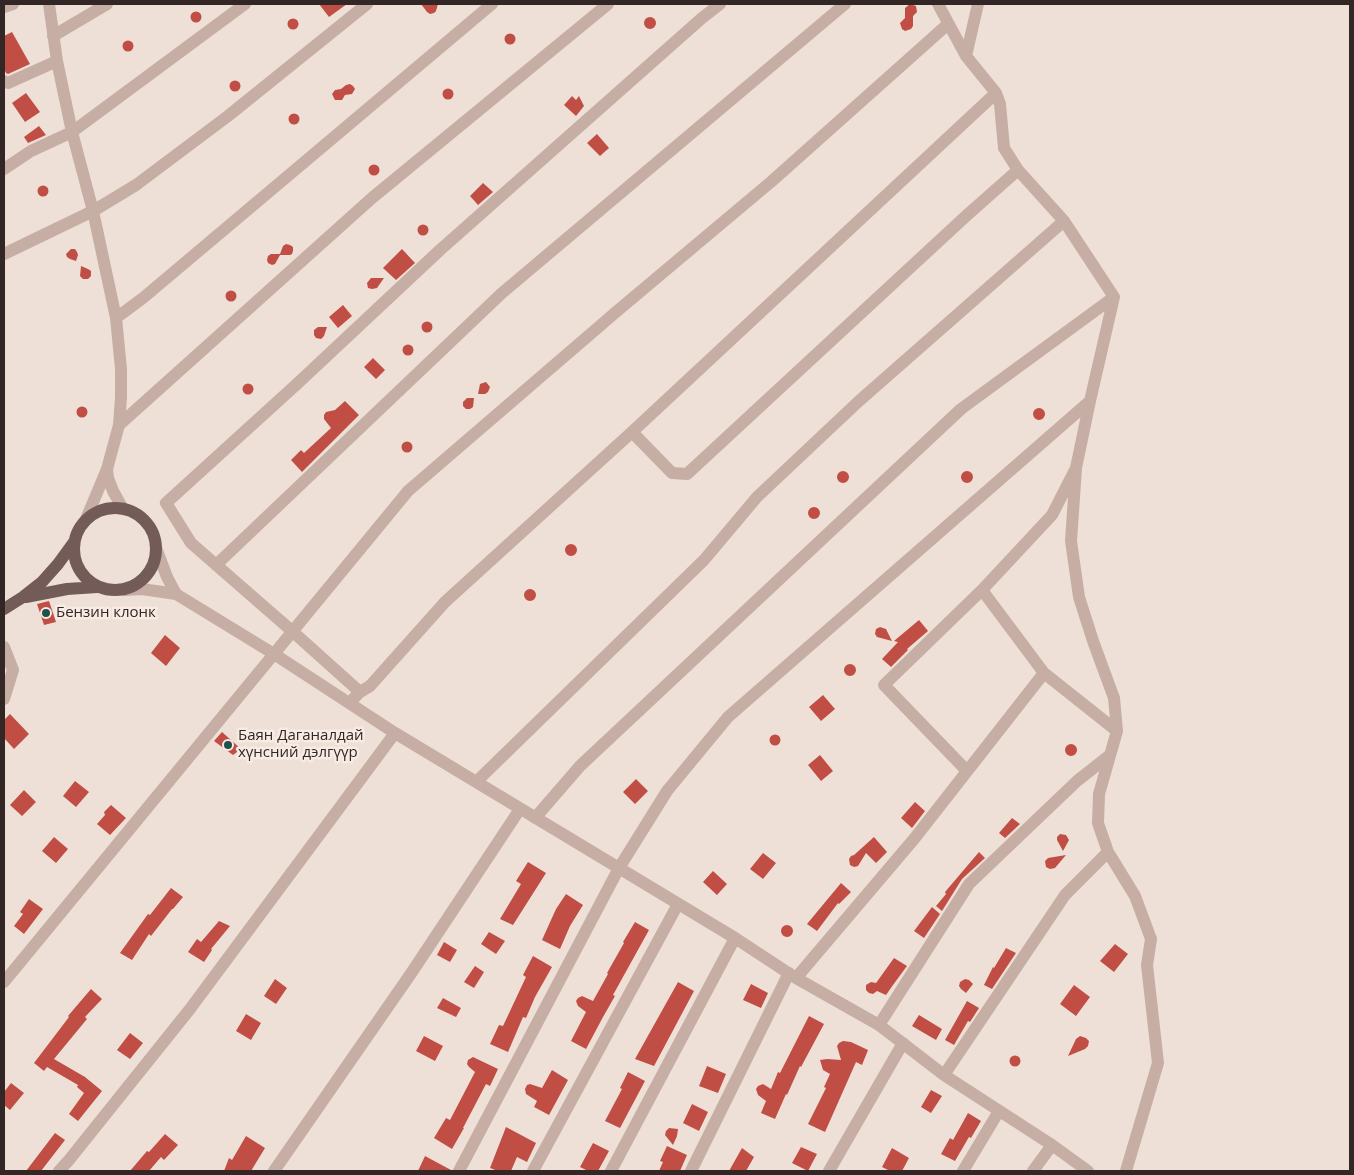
<!DOCTYPE html>
<meta charset="utf-8">
<style>
body{margin:0}
#map{position:relative;width:1354px;height:1175px;overflow:hidden;background:#efe0d7;font-family:"Open Sans",sans-serif}
canvas{display:block}
.frame{position:absolute;inset:0;border:5px solid #322725;pointer-events:none}
</style>
<div id="map">
<canvas width="1354" height="1175"></canvas>
<div class="frame"></div>
</div>
<script>
const ctx = document.querySelector('canvas').getContext('2d');
ctx.lineJoin = 'round';
function paint(path, color) { ctx.fillStyle = color; ctx.fill(path, 'evenodd'); }
const toPath = rows => new Path2D(rows.map(r => 'M' + r).join(''));
function trace(path, color, width, dash) { ctx.strokeStyle = color; ctx.lineWidth = width; ctx.lineCap = dash ? 'butt' : 'round'; ctx.setLineDash(dash || []); ctx.stroke(path); }
function write(font, color, halo, rows, align = 'center') {
  ctx.font = font + ' "Open Sans",sans-serif'; ctx.lineWidth = 5; ctx.setLineDash([]); ctx.textBaseline = 'middle'; ctx.strokeStyle = halo; ctx.fillStyle = color; for (const [text, x, y, turn = 0] of rows) {
    ctx.save(); ctx.translate(x, y); ctx.rotate((+turn || 0) * Math.PI / 180); ctx.textAlign = isNaN(turn) ? turn : align; if (halo) ctx.strokeText(text, 0, 0); ctx.fillText(text, 0, 0); ctx.restore();
  }
}
const building = toPath([
 [319,4,347,4,329,17],
 [421,4,438,4,436,11,434,13,430,14,427,12],
 [910,4,916,6,917,12,913,16,913,26,911,29,905,31,902,29,900,23,905,18,905,8],
 '190.5 17a5.5 5.5 0 1 1 11 0a5.5 5.5 0 1 1-11 0Z',
 '644 23a6 6 0 1 1 12 0a6 6 0 1 1-12 0Z',
 '287.5 24a5.5 5.5 0 1 1 11 0a5.5 5.5 0 1 1-11 0Z',
 [12,32,30,64,8,74,6,73,4,69,4,36],
 '504.5 39a5.5 5.5 0 1 1 11 0a5.5 5.5 0 1 1-11 0Z',
 '122.5 46a5.5 5.5 0 1 1 11 0a5.5 5.5 0 1 1-11 0Z',
 '229.5 86a5.5 5.5 0 1 1 11 0a5.5 5.5 0 1 1-11 0Z',
 [350,84,353,86,355,89,352,94,345,95,342,100,335,100,332,94,335,90,341,89,346,85],
 '442.5 94a5.5 5.5 0 1 1 11 0a5.5 5.5 0 1 1-11 0Z',
 [26,93,40,112,25,122,12,103],
 [572,96,576,100,579,96,584,106,576,116,564,105],
 '288.5 119a5.5 5.5 0 1 1 11 0a5.5 5.5 0 1 1-11 0Z',
 [39,126,46,135,28,143,24,137],
 [597,134,609,148,600,156,587,143],
 '368.5 170a5.5 5.5 0 1 1 11 0a5.5 5.5 0 1 1-11 0Z',
 [483,183,493,192,478,205,470,196],
 '37.5 191a5.5 5.5 0 1 1 11 0a5.5 5.5 0 1 1-11 0Z',
 '417.5 230a5.5 5.5 0 1 1 11 0a5.5 5.5 0 1 1-11 0Z',
 [286,244,290,245,293,247,293,251,292,254,290,255,280,255,275,264,272,265,268,263,267,260,268,256,271,254,280,254,283,246],
 [71,249,75,249,77,252,78,255,76,261,70,259,67,257,66,254],
 [402,249,415,263,396,280,383,268],
 [81,266,88,269,91,271,91,276,88,279,83,279,80,276],
 [371,278,384,278,377,288,372,289,368,288,367,283],
 '225.5 296a5.5 5.5 0 1 1 11 0a5.5 5.5 0 1 1-11 0Z',
 [343,305,352,316,338,328,329,317],
 '421.5 327a5.5 5.5 0 1 1 11 0a5.5 5.5 0 1 1-11 0Z',
 [318,327,327,327,324,336,321,339,316,338,314,335,314,330],
 '402.5 350a5.5 5.5 0 1 1 11 0a5.5 5.5 0 1 1-11 0Z',
 [373,358,385,370,376,379,364,367],
 [486,382,490,387,488,392,485,394,478,394,480,384],
 '242.5 389a5.5 5.5 0 1 1 11 0a5.5 5.5 0 1 1-11 0Z',
 [467,398,474,398,473,407,470,409,466,409,463,406,463,402],
 [345,401,359,415,302,472,291,460,301,450,304,453,331,428,324,419,324,415,326,412,335,410],
 '76.5 412a5.5 5.5 0 1 1 11 0a5.5 5.5 0 1 1-11 0Z',
 '1033 414a6 6 0 1 1 12 0a6 6 0 1 1-12 0Z',
 '401.5 447a5.5 5.5 0 1 1 11 0a5.5 5.5 0 1 1-11 0Z',
 '961 477a6 6 0 1 1 12 0a6 6 0 1 1-12 0Z',
 '837 477a6 6 0 1 1 12 0a6 6 0 1 1-12 0Z',
 '808 513a6 6 0 1 1 12 0a6 6 0 1 1-12 0Z',
 '565 550a6 6 0 1 1 12 0a6 6 0 1 1-12 0Z',
 '524 595a6 6 0 1 1 12 0a6 6 0 1 1-12 0Z',
 [49,601,56,622,44,625,37,604],
 [919,620,928,631,907,649,908,650,891,667,882,659,898,642,894,641],
 [880,627,886,629,892,641,877,637,875,634,876,629],
 [165,635,180,648,166,666,151,653],
 '844 670a6 6 0 1 1 12 0a6 6 0 1 1-12 0Z',
 [823,695,835,709,821,721,809,707],
 [10,714,29,734,14,749,4,738,4,720],
 [222,732,241,749,233,755,214,741],
 '769.5 740a5.5 5.5 0 1 1 11 0a5.5 5.5 0 1 1-11 0Z',
 '1065 750a6 6 0 1 1 12 0a6 6 0 1 1-12 0Z',
 [820,755,833,771,821,781,808,765],
 [636,779,648,791,635,804,623,792],
 [75,781,89,792,76,807,63,796],
 [24,790,36,802,22,816,10,805],
 [915,802,925,811,912,828,901,818],
 [111,805,126,818,110,835,97,824,105,815,104,812],
 [1012,818,1020,824,1005,838,999,833],
 [1060,834,1066,835,1069,840,1063,851,1057,840,1057,837],
 [54,837,68,849,56,863,42,851],
 [874,837,887,852,876,863,866,853,858,866,854,867,850,865,849,859,851,856,854,855],
 [979,852,985,858,962,879,942,911,936,906,946,894,945,892],
 [763,853,776,863,763,879,750,869],
 [1066,855,1055,868,1050,869,1046,867,1045,861,1048,858],
 [528,862,546,873,513,925,500,919,521,884,516,881],
 [713,871,727,884,717,895,703,882],
 [841,883,851,892,839,904,838,903,817,931,807,924],
 [171,888,183,897,173,909,172,909,151,936,149,934,132,960,120,953,148,914,150,915],
 [566,894,583,905,570,926,560,949,542,940,556,909],
 [29,899,43,909,24,934,14,926,23,914,20,912],
 [932,907,940,914,924,938,914,931],
 [219,921,230,926,211,949,212,950,204,962,188,952,197,939,201,942],
 [635,922,649,930,613,995,615,996,603,1017,586,1049,571,1041,586,1012,578,1006,576,1001,578,998,582,996,593,1001,608,974,607,973,624,943,623,942],
 '781 931a6 6 0 1 1 12 0a6 6 0 1 1-12 0Z',
 [489,932,505,941,496,954,481,944],
 [444,942,457,950,450,962,437,955],
 [1115,944,1128,954,1114,972,1100,961],
 [1006,948,1016,953,992,989,984,985,993,967,994,968],
 [533,956,552,967,535,997,526,1018,523,1017,508,1052,490,1044,499,1025,503,1026,526,977,523,975],
 [894,958,907,966,893,985,886,995,877,991,873,994,869,993,866,990,866,985,871,982,876,983],
 [475,966,484,972,474,988,464,982],
 [275,979,287,988,276,1004,264,996],
 [965,979,969,980,973,984,966,993,961,989,959,986,960,982],
 [678,982,694,991,654,1066,635,1059],
 [751,984,768,993,761,1008,743,1000],
 [1074,985,1090,997,1076,1016,1060,1004],
 [91,989,102,999,85,1017,87,1019,54,1059,85,1077,102,1091,78,1121,69,1114,84,1093,77,1087,78,1085,47,1067,44,1071,34,1063,69,1017,68,1016],
 [443,998,461,1008,456,1017,437,1008],
 [967,1001,979,1008,970,1022,968,1021,954,1045,945,1040],
 [246,1014,261,1023,251,1040,236,1031],
 [919,1015,942,1029,936,1040,912,1026],
 [809,1016,824,1024,801,1067,800,1066,787,1095,786,1094,775,1119,761,1113,766,1101,758,1095,756,1089,758,1086,763,1084,771,1089,778,1072,780,1073],
 [130,1033,143,1043,130,1059,117,1050],
 [424,1036,443,1046,435,1061,416,1051],
 [1080,1036,1086,1038,1089,1041,1088,1046,1085,1049,1068,1056,1076,1039],
 [843,1041,851,1042,868,1050,862,1065,856,1062,825,1132,808,1124,826,1088,824,1087,830,1074,823,1070,820,1060,827,1059,841,1060,837,1046,839,1043],
 '1009.5 1061a5.5 5.5 0 1 1 11 0a5.5 5.5 0 1 1-11 0Z',
 [473,1057,498,1069,490,1086,486,1084,463,1128,464,1128,452,1149,434,1138,446,1118,450,1120,475,1072,469,1067,467,1064,468,1060],
 [707,1066,726,1074,718,1093,699,1086],
 [552,1070,568,1080,549,1115,534,1107,537,1101,526,1094,525,1089,527,1085,530,1084,542,1088],
 [628,1072,645,1081,620,1128,605,1121,622,1089,620,1088],
 [11,1083,24,1093,10,1110,4,1105,4,1092],
 [931,1090,942,1096,931,1113,921,1107],
 [692,1104,708,1112,699,1131,683,1123],
 [968,1113,981,1121,971,1138,969,1137,955,1161,941,1154,950,1138,953,1140],
 [506,1127,536,1143,527,1162,517,1157,511,1171,498,1171,490,1168],
 [669,1128,678,1129,677,1136,673,1145,665,1135,666,1131],
 [55,1133,65,1140,41,1171,26,1171],
 [165,1134,178,1145,164,1160,161,1157,149,1171,130,1171,147,1151,149,1152],
 [246,1136,265,1148,251,1171,224,1171,229,1158,232,1160],
 [593,1143,609,1151,598,1171,588,1171,580,1167],
 [667,1146,687,1155,680,1171,659,1171,663,1162,660,1161],
 [801,1147,817,1154,808,1171,792,1163],
 [742,1148,754,1157,746,1171,729,1171],
 [892,1148,909,1158,902,1171,890,1171,882,1167],
 [425,1156,451,1170,451,1171,418,1171]
]);
const minor = toPath([
 [49,4,57,61,72,132,93,211,116,318,121,369,121,397,119,425,107,469,86,519],
 [938,4,966,56,996,93,1000,104,1004,148,1018,170,1064,221,1114,297,1090,401,1076,468,1071,541,1079,597,1093,641,1114,698,1117,731],
 [4,7,13,4],
 [53,36,107,4],
 [966,56,978,4],
 [4,81,8,83,57,61],
 [4,169,31,151,72,132,245,4],
 [4,254,93,211,136,185,228,116,367,4],
 [116,318,143,298,492,4],
 [119,425,372,198,608,4],
 [632,432,672,473,687,474,966,216,1018,170],
 [1076,468,1052,515,982,590,1044,673,1117,731,1099,794,1098,823,1108,852,1135,896,1151,939,1147,965,1158,1063,1126,1171],
 [107,469,108,478,113,491,123,509],
 [156,548,167,577,176,594],
 [216,565,502,293,845,4],
 [125,590,142,589,176,594,274,654,395,733,735,938,796,978,879,1025,944,1075,1052,1145,1088,1171],
 [4,647,13,670,4,699],
 [360,692,292,631,191,543,166,503,298,383,440,250,702,18,720,4],
 [354,698,360,692,370,686,445,602,632,432,996,93],
 [967,771,884,685,982,590],
 [476,782,704,560,757,497,859,401,1064,221],
 [535,818,580,766,961,409,1114,297],
 [796,978,914,839,1044,673],
 [4,982,408,491,616,312,772,181,948,24],
 [879,1025,969,884,1077,781,1110,755],
 [944,1075,1065,895,1108,852],
 [59,1171,69,1160,190,1009,395,733],
 [274,1171,412,972,520,809],
 [459,1171,619,868,667,791,728,717,1090,401],
 [533,1171,678,904],
 [611,1171,735,938],
 [691,1171,789,973],
 [829,1171,903,1043],
 [963,1171,999,1111],
 [1033,1171,1052,1145]
]);
const major = toPath([
 '74 549a41 41 0 1 1 82 0a41 41 0 1 1-82 0Z',
 [26,597,67,589,97,587],
 [4,609,23,597,42,582,58,564,74,542]
]);
const markers = [
 [46,613,5,"#1d514c"],
 [228,745,5,"#1d514c"]
];
const poiNames = [
 ["Бензин клонк",56,613],
 ["Баян Даганалдай",238,736],
 ["хүнсний дэлгүүр",238,753]
];
paint(building, '#c04e45');
trace(minor, '#c6aea4', 12);
trace(major, '#735c57', 12);
for (const [x, y, r, color] of markers) { const dot = new Path2D(); dot.arc(x, y, r, 0, 2 * Math.PI); ctx.fillStyle = color; ctx.fill(dot); trace(dot, '#f7ebe3', 2); }
write('15px', '#322725', '#f7ebe3', poiNames, 'left');
</script>
